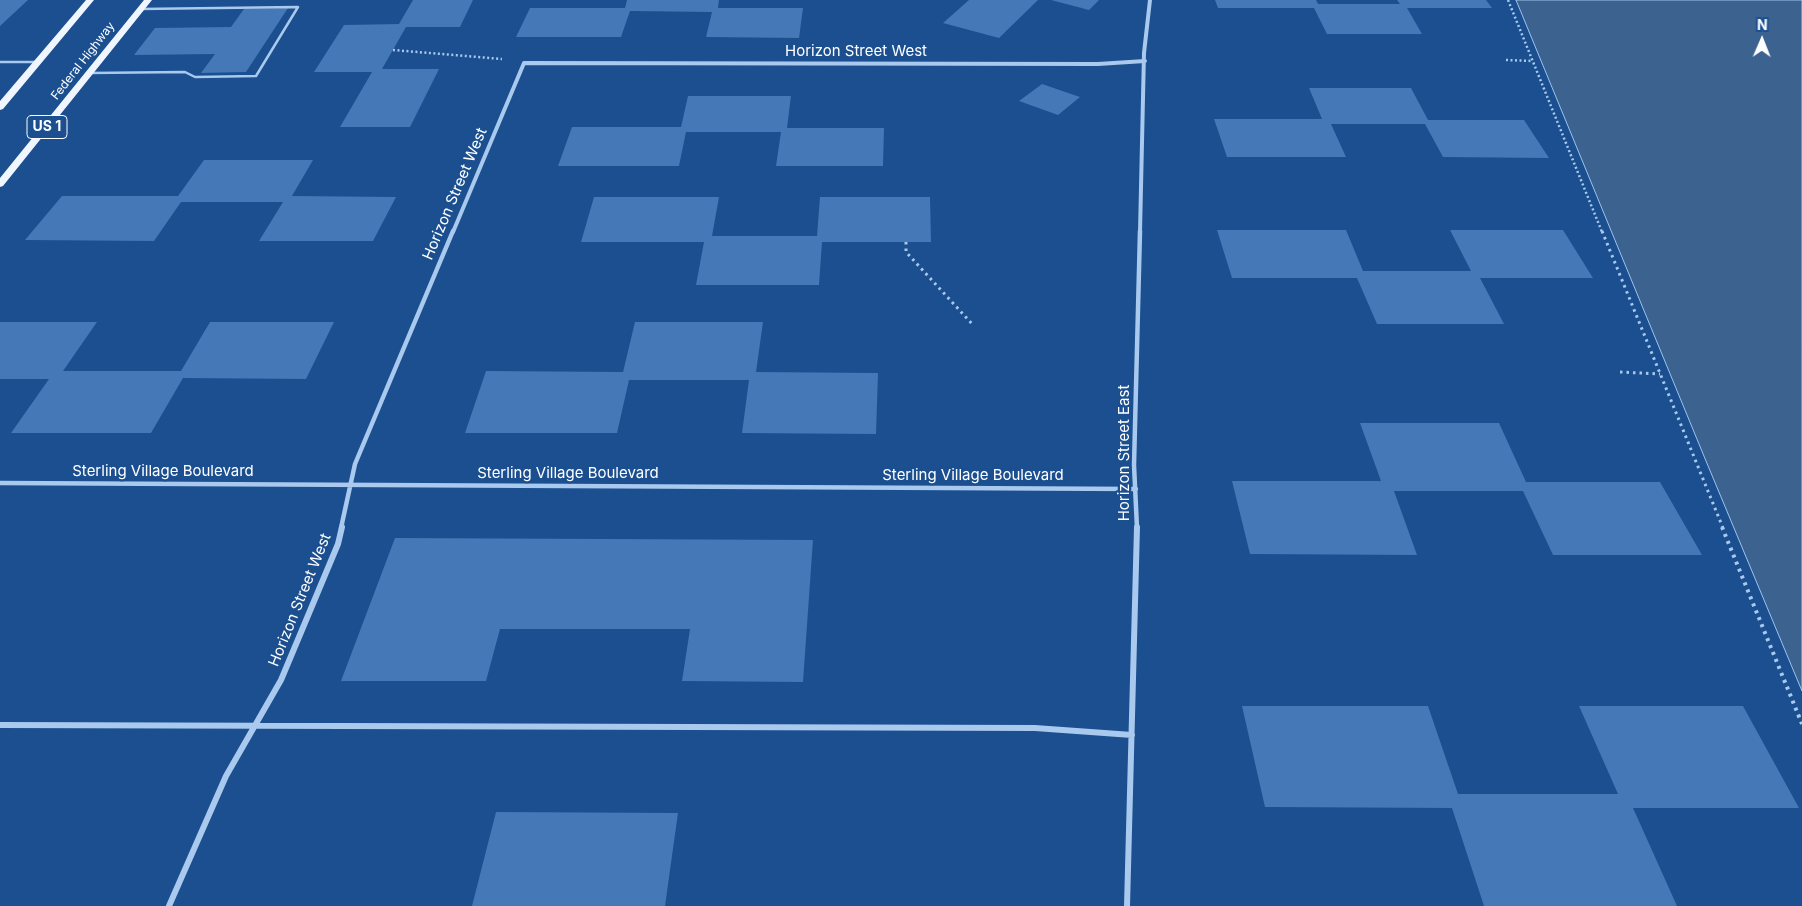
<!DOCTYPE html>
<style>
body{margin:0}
#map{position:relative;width:1802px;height:906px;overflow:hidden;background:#1b4f8f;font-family:Inter,sans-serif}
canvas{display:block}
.north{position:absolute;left:1737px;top:15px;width:50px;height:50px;-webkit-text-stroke:4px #1b4f8f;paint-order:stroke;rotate:1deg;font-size:14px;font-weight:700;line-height:20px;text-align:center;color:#fff}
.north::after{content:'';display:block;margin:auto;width:18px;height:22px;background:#fff;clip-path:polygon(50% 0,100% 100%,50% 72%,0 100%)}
</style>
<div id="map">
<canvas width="1802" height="906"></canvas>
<div class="north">N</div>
</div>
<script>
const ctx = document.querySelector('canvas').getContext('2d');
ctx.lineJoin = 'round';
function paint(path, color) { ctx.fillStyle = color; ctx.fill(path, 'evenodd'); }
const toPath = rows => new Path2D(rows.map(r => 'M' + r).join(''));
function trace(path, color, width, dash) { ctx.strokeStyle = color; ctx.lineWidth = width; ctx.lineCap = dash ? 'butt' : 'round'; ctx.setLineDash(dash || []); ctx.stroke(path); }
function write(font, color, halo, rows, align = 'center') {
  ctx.font = font + ' Inter,sans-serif'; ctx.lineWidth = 4.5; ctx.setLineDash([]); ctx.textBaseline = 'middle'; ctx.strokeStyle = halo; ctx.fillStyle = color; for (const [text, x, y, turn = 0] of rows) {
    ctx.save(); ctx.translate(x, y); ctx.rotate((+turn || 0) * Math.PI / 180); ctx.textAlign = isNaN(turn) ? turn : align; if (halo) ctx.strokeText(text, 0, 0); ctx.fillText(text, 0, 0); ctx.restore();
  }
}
const water = toPath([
 [1516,0,1802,0,1802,691,1706,461,1516,0]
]);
const building = toPath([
 [0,0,28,0,0,26],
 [413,0,473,0,460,27,406,27,382,69,439,69,410,127,340,127,372,72,314,72,344,25,399,24],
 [627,0,719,0,718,8,803,8,799,38,706,37,712,12,630,11,621,37,516,37,530,8,625,8],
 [969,0,1038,0,999,38,943,23],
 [1051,0,1099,0,1089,10],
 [1215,0,1316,0,1318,4,1400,4,1397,0,1486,0,1492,8,1407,8,1422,34,1327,34,1314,8,1218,8],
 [288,8,246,72,201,73,215,54,134,55,155,28,231,27,244,9],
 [1042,84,1080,97,1058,115,1019,101],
 [1309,88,1411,88,1428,120,1524,120,1549,158,1443,157,1425,124,1331,124,1346,157,1227,157,1214,119,1322,119],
 [688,96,791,96,787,128,884,128,883,166,776,166,781,132,686,132,679,166,558,166,572,127,681,127],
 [204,160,313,160,292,196,396,197,373,241,259,241,283,202,181,202,154,241,25,240,62,196,178,196],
 [594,197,719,197,712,236,817,236,820,197,930,197,931,242,822,242,819,285,696,285,704,242,581,242],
 [1217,230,1346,230,1363,271,1471,271,1450,230,1563,230,1593,278,1480,278,1504,324,1377,324,1357,278,1232,278],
 [0,322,97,322,63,371,181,371,210,322,334,322,306,379,183,378,151,433,11,433,49,379,0,379],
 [635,322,763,322,756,372,878,373,876,434,742,433,749,380,629,380,617,433,465,433,486,371,623,372],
 [1360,423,1499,423,1526,482,1660,482,1702,555,1553,555,1523,491,1394,491,1417,555,1250,554,1232,481,1381,481],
 [395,538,813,540,803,682,682,681,690,629,500,629,486,681,341,681],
 [1242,706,1428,706,1458,794,1618,794,1579,706,1743,706,1799,808,1633,808,1677,906,1484,906,1452,808,1265,807],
 [496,812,678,813,665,906,472,906]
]);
const pathFar2 = toPath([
 [1508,0,1602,232],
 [393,50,502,59],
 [1506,60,1533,61]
]);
const pathFar1 = toPath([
 [1602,231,1723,528],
 [906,242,906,252,974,326],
 [1620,372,1660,374]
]);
const path = toPath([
 [1722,527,1802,724]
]);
const service = toPath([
 [0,62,37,62],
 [89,73,185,72,195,77,256,76,298,7,140,9]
]);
const minorFar2 = toPath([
 [453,232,524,63,1098,64,1145,61],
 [1140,232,1144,53,1150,0]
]);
const minorFar1 = toPath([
 [0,483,1136,489],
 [341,528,355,464,453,231],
 [1137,528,1134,465,1140,231]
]);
const minor = toPath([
 [0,725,1035,728,1132,735],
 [169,906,226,776,281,680,338,544,342,527],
 [1127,906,1137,527]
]);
const primary = toPath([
 [86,0,94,0,3,109,0,110,0,101,86,0],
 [144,0,152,0,3,186,0,187,0,178,144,0]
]);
const farStreetnames = [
 ["Federal Highway",83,61,-52]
];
const shields = [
 [47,127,40]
];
const shieldNames = [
 ["US 1",47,127]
];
const streetNames = [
 ["Horizon Street West",856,51],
 ["Horizon Street West",455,194,-67],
 ["Horizon Street East",1124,453,-90],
 ["Sterling Village Boulevard",163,471],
 ["Sterling Village Boulevard",568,473],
 ["Sterling Village Boulevard",973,475],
 ["Horizon Street West",300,600,-68]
];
paint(water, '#3c6290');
trace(water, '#9cc4f0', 1);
paint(building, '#4478b7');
trace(pathFar2, '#a9c9ee', 2.5, [2, 2.5]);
trace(pathFar1, '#a9c9ee', 3, [2.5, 4]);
trace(path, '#a9c9ee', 4, [3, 4.5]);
trace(service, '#a9c9ee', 2.5);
trace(minorFar2, '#a9c9ee', 4);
trace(minorFar1, '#a9c9ee', 4.5);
trace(minor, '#a9c9ee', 6);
paint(primary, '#f0f6ff');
write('12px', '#fff', '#1b4f8f', farStreetnames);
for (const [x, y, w] of shields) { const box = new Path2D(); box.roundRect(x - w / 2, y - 11.5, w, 23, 4); ctx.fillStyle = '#1b4f8f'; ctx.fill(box); trace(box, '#fff', 1); }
write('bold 14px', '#fff', null, shieldNames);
write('15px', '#fff', '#1b4f8f', streetNames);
</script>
